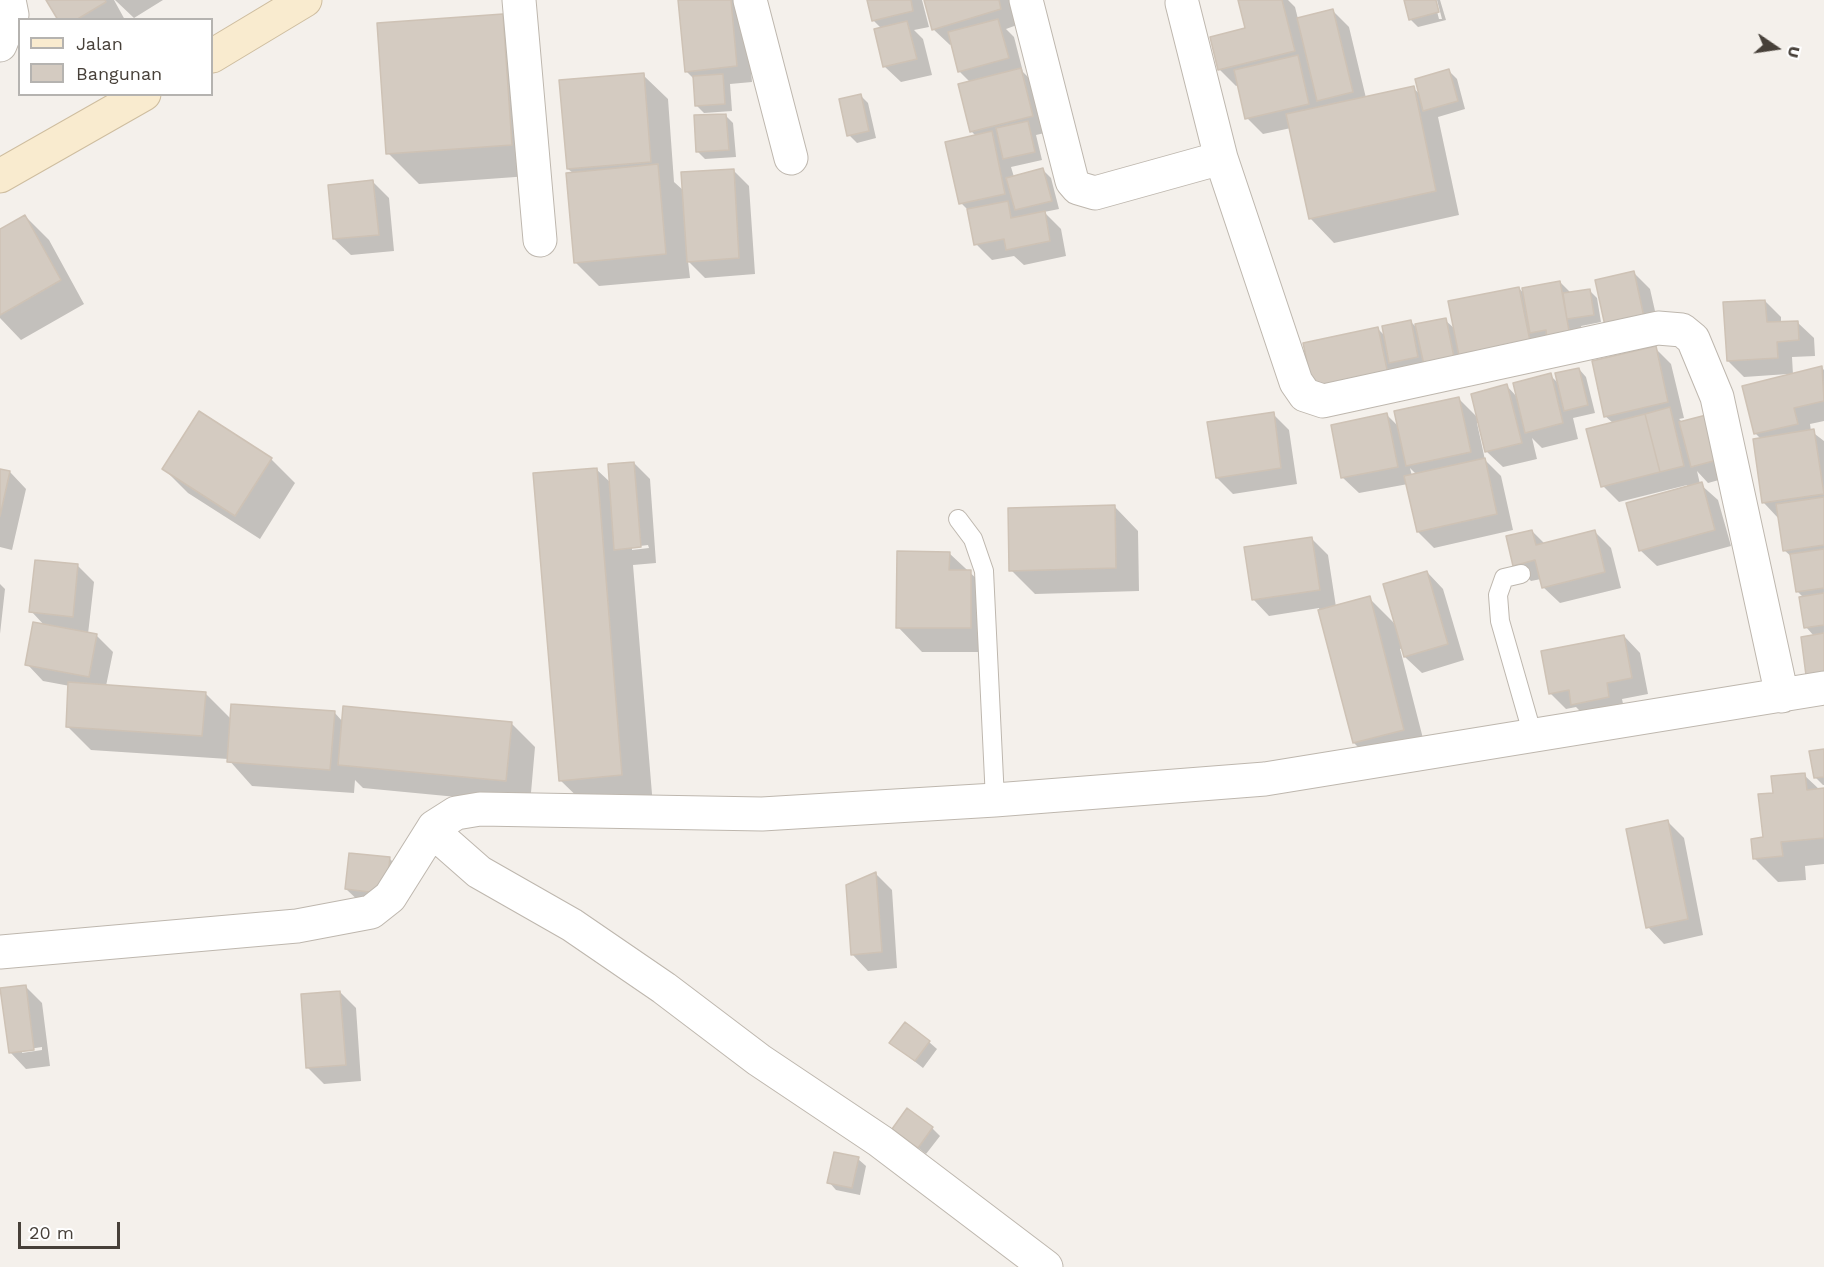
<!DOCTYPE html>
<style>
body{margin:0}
#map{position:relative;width:1824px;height:1267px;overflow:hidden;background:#f4f0eb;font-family:"Work Sans",sans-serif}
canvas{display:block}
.legend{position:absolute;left:18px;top:18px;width:195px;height:78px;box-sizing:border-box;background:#fff;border:2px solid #b5b3b0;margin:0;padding:8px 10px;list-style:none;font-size:18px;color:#474039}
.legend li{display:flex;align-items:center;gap:12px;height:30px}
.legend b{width:30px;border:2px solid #b5b3b0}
.north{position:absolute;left:1746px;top:18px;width:60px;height:60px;-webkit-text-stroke:4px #fff;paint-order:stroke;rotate:103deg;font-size:16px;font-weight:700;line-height:24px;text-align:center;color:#474039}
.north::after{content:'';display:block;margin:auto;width:21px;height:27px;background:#474039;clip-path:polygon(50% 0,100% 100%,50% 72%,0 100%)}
.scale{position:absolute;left:18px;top:1222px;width:102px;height:27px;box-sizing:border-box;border:3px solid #474039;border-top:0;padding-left:8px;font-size:18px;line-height:21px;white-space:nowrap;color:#474039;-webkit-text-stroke:4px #fff;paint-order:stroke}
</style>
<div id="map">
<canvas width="1824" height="1267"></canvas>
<ul class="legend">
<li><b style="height:8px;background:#f9ebcf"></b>Jalan</li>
<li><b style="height:16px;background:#d4cbc1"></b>Bangunan</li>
</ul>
<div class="north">U</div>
<div class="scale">20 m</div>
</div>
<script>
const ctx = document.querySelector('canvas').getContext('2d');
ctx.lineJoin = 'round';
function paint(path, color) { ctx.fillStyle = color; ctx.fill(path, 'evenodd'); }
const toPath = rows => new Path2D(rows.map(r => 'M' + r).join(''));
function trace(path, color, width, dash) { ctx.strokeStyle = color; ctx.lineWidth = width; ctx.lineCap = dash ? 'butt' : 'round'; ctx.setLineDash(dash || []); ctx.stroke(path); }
const shadow = toPath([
 [48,0,114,0,125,20,59,20],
 [115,0,163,0,134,18],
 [680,0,745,0,752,82,730,84,732,111,704,113,696,105,694,79,686,71],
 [868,0,922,0,929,27,914,30,923,39,932,75,901,82,884,66,882,29,873,20],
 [925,0,1009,0,1017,25,1006,29,1014,37,1023,72,1037,86,1049,132,1036,135,1042,160,1011,167,1014,177,1043,170,1051,178,1059,209,1044,212,1061,229,1066,256,1024,265,1014,256,992,260,976,244,969,211,961,203,976,136,972,132,970,82,959,71,952,44,950,45,933,29],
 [1242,0,1288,0,1295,7,1298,19,1333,11,1349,27,1366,98,1413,88,1421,95,1449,71,1457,79,1465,109,1438,117,1459,215,1334,243,1310,218,1291,128,1263,134,1247,118,1239,85,1236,86,1220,70,1212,38,1247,30],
 [1405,0,1434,0,1439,19,1442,19,1437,0,1440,0,1446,20,1418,27,1410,19],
 [502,16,534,47,543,175,419,184,388,153],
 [643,75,668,99,674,182,684,191,733,170,749,186,755,274,705,278,688,261,690,278,599,286,575,262,573,173,568,169],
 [860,95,868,103,876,138,857,143,849,135],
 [725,115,733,123,736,157,705,159,697,151],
 [373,182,389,198,394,251,351,255,334,239],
 [25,216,49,240,84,304,21,340,0,318,0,230],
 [1634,273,1650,289,1660,333,1597,281],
 [1560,282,1571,293,1589,290,1597,298,1601,322,1581,326,1585,351,1331,411,1378,329,1386,337,1411,322,1415,326,1445,320,1455,329,1519,288,1525,295],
 [1765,301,1781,317,1781,323,1797,322,1814,338,1815,356,1792,357,1793,375,1822,368,1824,370,1824,421,1810,424,1811,431,1824,441,1824,698,1814,636,1806,627,1804,598,1798,592,1793,558,1784,550,1779,519,1764,503,1761,439,1755,433,1788,374,1744,377,1728,361],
 [1655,348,1671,364,1684,418,1679,419,1737,475,1708,483,1697,471,1700,484,1718,500,1731,546,1657,566,1640,550,1688,488,1687,485,1619,502,1603,486,1613,423,1605,416],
 [1579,369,1586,377,1595,413,1573,418,1578,439,1542,448,1532,438,1537,459,1503,467,1486,451,1479,423,1477,423,1485,460,1501,476,1513,530,1434,548,1418,532,1408,484,1359,493,1342,477,1387,415,1399,427,1459,399,1478,418,1507,386,1517,397,1550,375,1559,384],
 [1410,468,1417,475,1412,476],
 [1273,414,1289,430,1297,484,1233,494,1217,478],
 [271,459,295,483,260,539,188,493,164,469],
 [634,463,650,479,656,563,633,565,653,806,592,811,560,780,596,469,611,483],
 [648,545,649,548,632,550,632,547],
 [0,470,10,472,26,489,12,550,0,547],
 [1114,506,1138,531,1139,591,1035,594,1011,570],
 [1532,531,1545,544,1595,532,1611,548,1621,588,1560,603,1543,587,1541,579,1531,581,1515,565],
 [1312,539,1328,555,1336,607,1369,598,1396,625,1427,572,1443,589,1464,660,1422,673,1405,657,1403,648,1400,649,1427,754,1378,767,1354,743,1319,608,1269,616,1253,599],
 [949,553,995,596,994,652,922,652,898,627],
 [78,566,94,582,88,634,97,636,113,652,106,686,205,693,231,719,334,712,343,722,511,723,535,747,530,804,363,788,355,780,354,793,252,786,228,759,91,750,67,726,70,686,43,681,27,664,45,626,31,611],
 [0,584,5,589,0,634],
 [1624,636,1640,653,1648,694,1622,699,1625,713,1589,720,1576,707,1566,709,1550,693],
 [1824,750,1824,785,1823,785,1815,777],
 [1804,775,1820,790,1824,790,1824,864,1805,866,1806,880,1778,882,1754,858,1765,839,1774,794],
 [1668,822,1684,838,1703,935,1664,944,1648,927],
 [389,858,405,874,402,909,363,905,346,889],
 [876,874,892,890,897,968,868,971,852,954],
 [26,987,42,1003,50,1066,26,1069,10,1052],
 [42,1047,42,1050,22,1053,22,1050],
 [340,992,356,1008,361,1081,324,1084,308,1068],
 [929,1042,937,1049,923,1068,891,1043],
 [932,1128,940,1136,926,1154,894,1129],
 [858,1159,866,1166,860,1195,836,1190,829,1182]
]);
const building = toPath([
 [46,0,105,0,106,2,76,20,58,20,46,0],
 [678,0,731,0,737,66,685,72,678,0],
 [867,0,911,0,913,11,872,21,867,0],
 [924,0,999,0,1001,9,932,30,924,0],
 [1238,0,1282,0,1295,51,1218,70,1210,37,1245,28,1238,0],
 [1404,0,1436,0,1439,12,1409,20,1404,0],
 [1333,9,1353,92,1317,101,1297,18,1333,9],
 [503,14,512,145,386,154,377,23,503,14],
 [998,19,1009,58,958,72,948,32,998,19],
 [907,21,917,59,883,67,874,29,907,21],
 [1298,55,1309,104,1245,119,1234,70,1298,55],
 [1021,68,1033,116,970,132,958,84,1021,68],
 [1449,69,1458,101,1423,111,1415,79,1449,69],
 [644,73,651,162,567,169,559,80,644,73],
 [723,74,725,104,695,106,693,76,723,74],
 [1414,86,1436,191,1309,219,1286,114,1414,86],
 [861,94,869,131,847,136,839,99,861,94],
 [726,114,729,150,696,152,694,115,726,114],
 [1028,121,1035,152,1003,159,996,128,1028,121],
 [992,131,1005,194,959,204,945,142,992,131],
 [658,164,666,254,574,263,566,173,658,164],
 [1043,168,1052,201,1015,210,1006,178,1043,168],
 [734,169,739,258,687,262,681,172,734,169],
 [373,180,379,235,333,239,328,185,373,180],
 [1008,201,1011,218,1045,211,1050,241,1006,250,1004,239,974,245,967,209,1008,201],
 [25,215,61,280,0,315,0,229,25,215],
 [1634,271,1644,317,1605,326,1595,280,1634,271],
 [1560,281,1570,336,1547,340,1546,330,1530,333,1522,288,1560,281],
 [1519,287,1531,346,1460,361,1448,301,1519,287],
 [1590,289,1594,315,1567,319,1563,293,1590,289],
 [1765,300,1767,322,1798,321,1799,340,1777,342,1778,358,1727,361,1723,302,1765,300],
 [1446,318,1456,367,1426,374,1415,324,1446,318],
 [1411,320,1418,357,1389,363,1382,326,1411,320],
 [1378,327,1389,379,1314,395,1303,343,1378,327],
 [1656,346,1668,402,1604,417,1592,361,1656,346],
 [1822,366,1824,401,1794,408,1798,424,1754,434,1742,386,1822,366],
 [1579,368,1588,405,1564,411,1555,373,1579,368],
 [1551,373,1563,423,1525,433,1513,383,1551,373],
 [1507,384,1522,443,1485,452,1471,394,1507,384],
 [1459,397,1471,452,1406,466,1394,411,1459,397],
 [1670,407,1684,466,1660,472,1645,414,1670,407],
 [199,411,272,458,235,516,162,469,199,411],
 [1274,412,1281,468,1216,478,1207,422,1274,412],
 [1387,413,1398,467,1341,478,1331,425,1387,413],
 [1645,414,1660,472,1601,487,1586,429,1645,414],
 [1710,414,1721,459,1691,467,1679,422,1710,414],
 [1814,429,1824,494,1762,503,1753,439,1814,429],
 [1485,458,1497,514,1417,532,1404,476,1485,458],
 [634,462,641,547,614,550,608,464,634,462],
 [597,468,622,775,559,781,533,473,597,468],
 [0,469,10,471,0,516,0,469],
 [1702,482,1715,530,1639,551,1626,503,1702,482],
 [1824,497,1824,545,1783,551,1776,504,1824,497],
 [1115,505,1116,568,1009,571,1008,508,1115,505],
 [1532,530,1536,545,1595,530,1605,572,1542,588,1535,560,1513,566,1506,536,1532,530],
 [1312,537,1320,590,1252,600,1244,547,1312,537],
 [1824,549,1824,588,1796,592,1790,554,1824,549],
 [897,551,950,552,949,570,971,570,971,628,896,628,897,551],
 [35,560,78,564,73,617,29,612,35,560],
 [1427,571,1448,644,1404,657,1383,584,1427,571],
 [1824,593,1824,625,1804,628,1799,597,1824,593],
 [1370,596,1404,730,1353,743,1318,610,1370,596],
 [33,622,97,634,89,677,25,665,33,622],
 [1824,633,1824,681,1807,683,1801,637,1824,633],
 [1624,635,1632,678,1607,683,1609,697,1571,705,1569,690,1549,694,1541,651,1624,635],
 [68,682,206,692,202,736,66,727,68,682],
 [231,704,335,711,330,770,227,762,231,704],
 [343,706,512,722,506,781,338,765,343,706],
 [1824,749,1824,777,1814,778,1809,751,1824,749],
 [1805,773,1807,790,1824,788,1824,838,1781,842,1783,856,1753,859,1751,839,1763,837,1758,794,1773,793,1771,776,1805,773],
 [1668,820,1688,919,1646,928,1626,829,1668,820],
 [349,853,390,857,386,894,345,889,349,853],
 [876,872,882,952,851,955,846,885,876,872],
 [26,985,34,1050,9,1053,0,988,26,985],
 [340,991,346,1065,306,1068,301,994,340,991],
 [905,1022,930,1041,915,1061,889,1043,905,1022],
 [907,1108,933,1127,918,1148,892,1129,907,1108],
 [834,1152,859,1157,852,1188,827,1183,834,1152]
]);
const service = toPath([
 [958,519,973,539,984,571,995,800],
 [1521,574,1504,578,1498,595,1500,621,1533,736]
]);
const minor = toPath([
 [519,0,540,240],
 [750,0,791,158],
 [1026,0,1072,181,1078,188,1095,193,1221,158,1296,382,1305,395,1323,401,1658,328,1682,330,1693,339,1717,397,1782,696],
 [1182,3,1221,158],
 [0,45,12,15,9,0],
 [434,827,446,843,479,872,572,925,664,988,759,1060,880,1141,1046,1267],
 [0,952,297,926,371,912,390,897,434,827,456,813,480,809,762,814,995,800,1265,779,1824,688]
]);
const secondary = toPath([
 [212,56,305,0],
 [0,176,144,94]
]);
paint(shadow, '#0003');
paint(building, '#d4cbc1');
trace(building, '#cec2b5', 1.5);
trace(service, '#beb7ae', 20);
trace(minor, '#beb7ae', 35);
trace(secondary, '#cebd9f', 35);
trace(service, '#fff', 18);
trace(minor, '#fff', 33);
trace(secondary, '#f9ebcf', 33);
</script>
